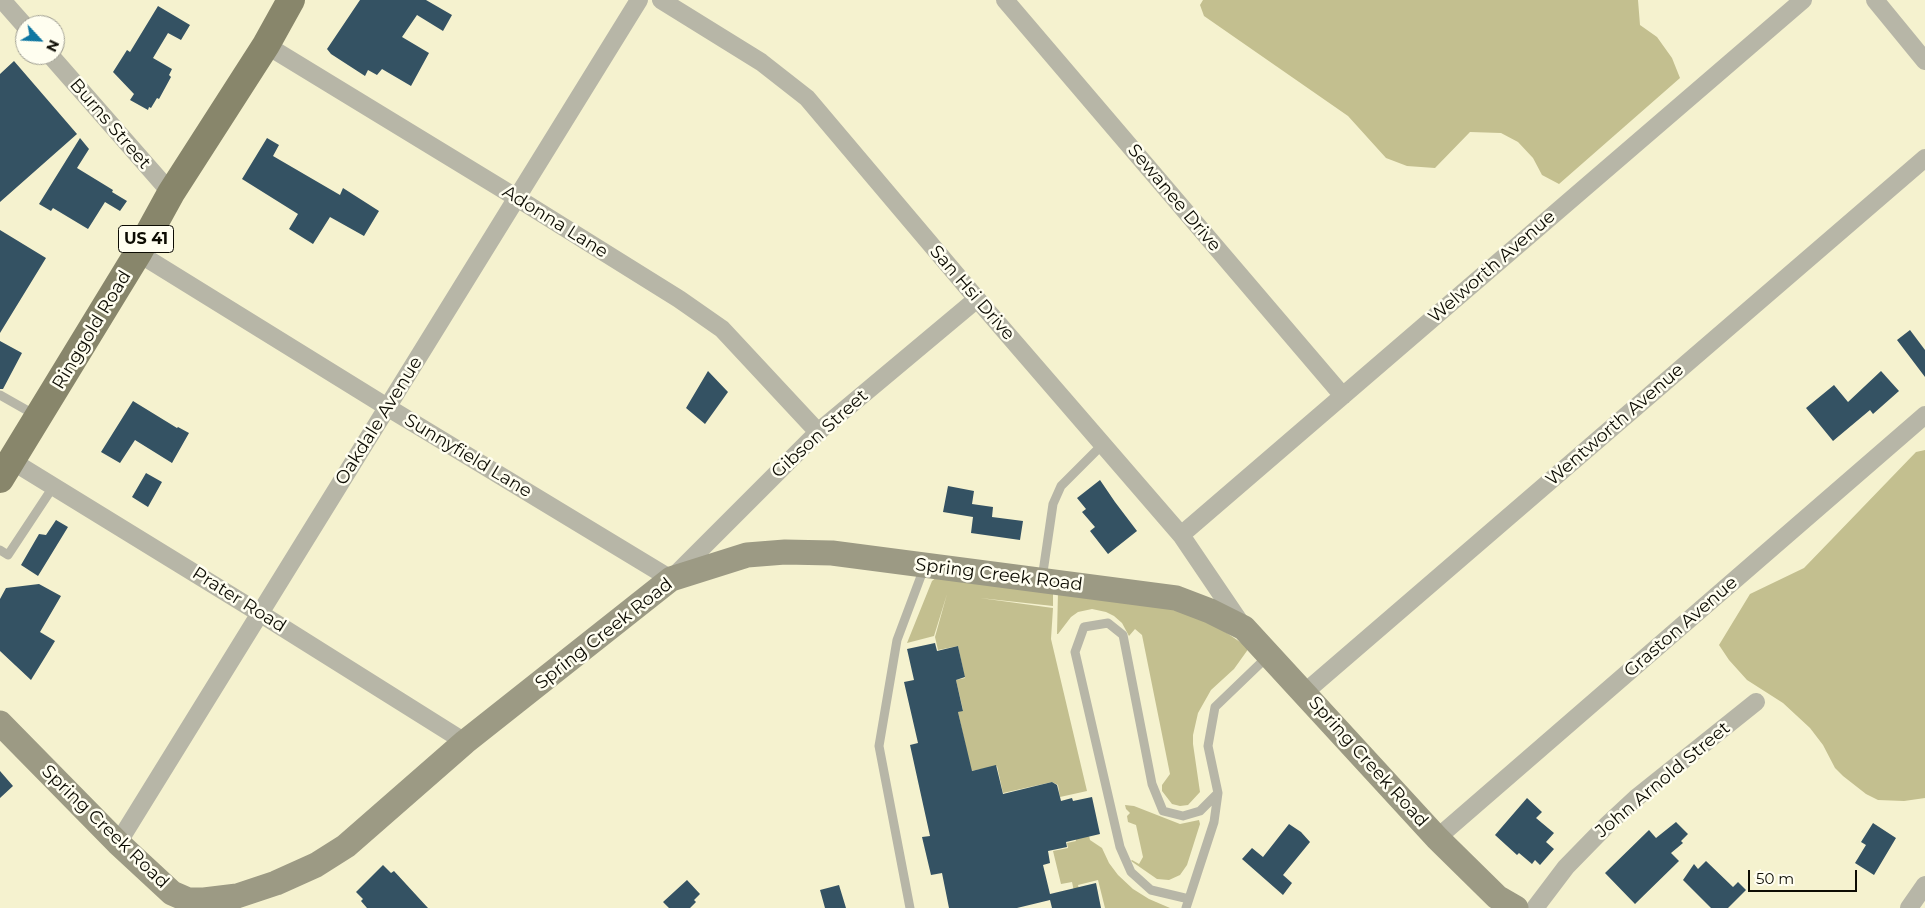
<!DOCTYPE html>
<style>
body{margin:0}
#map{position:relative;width:1925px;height:908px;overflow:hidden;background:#f5f2cf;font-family:Montserrat,sans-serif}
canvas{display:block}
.north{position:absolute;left:15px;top:15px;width:50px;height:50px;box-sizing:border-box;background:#fffef0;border:1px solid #9e9d91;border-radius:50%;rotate:115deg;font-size:14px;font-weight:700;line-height:20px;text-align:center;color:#0d0c03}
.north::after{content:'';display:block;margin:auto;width:18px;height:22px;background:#0d76a1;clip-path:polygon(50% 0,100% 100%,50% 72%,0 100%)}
.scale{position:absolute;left:1748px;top:870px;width:109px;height:22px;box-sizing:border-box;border:2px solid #0d0c03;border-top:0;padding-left:6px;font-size:15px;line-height:18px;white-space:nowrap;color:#0d0c03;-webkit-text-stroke:4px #fffef0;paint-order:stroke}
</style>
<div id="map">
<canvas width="1925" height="908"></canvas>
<div class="north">N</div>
<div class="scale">50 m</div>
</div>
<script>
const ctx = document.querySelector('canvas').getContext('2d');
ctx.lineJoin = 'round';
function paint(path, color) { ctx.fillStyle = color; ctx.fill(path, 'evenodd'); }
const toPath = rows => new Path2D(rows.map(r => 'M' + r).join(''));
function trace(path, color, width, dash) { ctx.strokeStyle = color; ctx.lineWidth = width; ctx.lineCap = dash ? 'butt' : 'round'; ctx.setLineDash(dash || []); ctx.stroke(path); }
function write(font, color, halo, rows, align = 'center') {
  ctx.font = font + ' Montserrat,sans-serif'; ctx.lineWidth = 5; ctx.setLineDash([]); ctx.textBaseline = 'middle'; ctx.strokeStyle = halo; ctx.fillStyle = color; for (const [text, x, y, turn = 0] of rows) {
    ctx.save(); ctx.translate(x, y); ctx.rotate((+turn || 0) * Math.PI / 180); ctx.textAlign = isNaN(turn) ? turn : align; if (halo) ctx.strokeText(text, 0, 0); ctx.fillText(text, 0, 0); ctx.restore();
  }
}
const green = toPath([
 [1203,0,1638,0,1640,25,1657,37,1672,58,1680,78,1559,184,1542,175,1533,158,1518,142,1501,133,1470,132,1435,168,1407,166,1386,158,1348,116,1204,16,1200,5],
 [1925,450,1925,798,1904,801,1878,800,1866,794,1843,776,1835,768,1823,745,1810,728,1783,703,1747,680,1729,660,1719,645,1750,594,1804,568,1916,452],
 [937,577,1053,591,1053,606,980,598,1053,608,1051,639,1087,791,1060,797,1058,785,1052,782,1003,793,997,766,971,771,958,712,963,710,956,680,965,678,958,646,938,650,935,637,947,594,934,636,907,643,932,581],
 [1058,592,1167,607,1209,621,1249,648,1234,669,1211,690,1198,713,1193,735,1193,744,1200,792,1188,805,1180,806,1172,804,1162,791,1162,785,1170,774,1142,635,1135,629,1129,636,1122,623,1114,616,1106,612,1092,609,1078,612,1071,617,1058,634,1057,634],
 [1125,805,1134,806,1180,824,1199,820,1200,824,1187,865,1180,875,1169,880,1157,879,1131,861,1132,860,1139,864,1143,857,1136,825,1128,822,1127,816,1130,813,1126,809],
 [1088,831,1090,840,1102,848,1109,863,1118,875,1133,889,1149,899,1170,908,1105,908,1098,880,1078,885,1080,893,1076,901,1072,882,1061,884,1053,851,1068,848,1067,843,1076,841,1074,834]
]);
const building = toPath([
 [360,0,426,0,452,15,443,31,417,15,402,37,429,53,411,86,382,69,377,75,368,70,365,76,331,54,327,49],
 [158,6,190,25,181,40,168,33,153,58,172,69,169,75,171,77,159,99,157,98,151,108,149,107,148,110,130,100,134,94,113,72,127,50,130,52],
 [14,61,77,134,0,202,0,74],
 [80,138,89,149,77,168,113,190,112,192,127,201,120,211,105,202,88,229,53,208,51,211,39,204],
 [267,138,279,145,273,156,340,195,343,188,379,211,364,236,330,217,313,244,289,229,298,214,242,179],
 [0,230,46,258,0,333],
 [1910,330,1925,350,1925,377,1897,340],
 [0,341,22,353,3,389,0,389],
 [708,371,728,392,705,424,686,408],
 [1881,371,1899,391,1873,414,1870,410,1833,441,1806,408,1834,385,1848,402],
 [133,401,177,428,178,427,189,433,172,463,135,440,120,463,101,452],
 [146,473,162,482,148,507,132,497],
 [1100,480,1115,502,1137,531,1108,554,1090,531,1095,527,1082,512,1086,509,1077,498],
 [948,486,974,491,972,504,993,507,992,517,1023,521,1020,540,971,533,973,517,943,512],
 [56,520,68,527,38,576,21,565,39,534,46,535],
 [39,584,61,596,40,632,55,641,31,680,0,651,0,599,6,588],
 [935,643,937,651,958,646,965,677,956,680,963,711,958,712,972,771,996,765,1003,794,1052,782,1057,785,1061,801,1072,798,1073,801,1092,797,1100,834,1066,842,1067,847,1048,851,1050,863,1043,865,1050,894,1096,883,1101,908,1052,908,1050,900,1017,908,949,908,942,873,931,875,922,837,930,836,910,745,918,743,904,682,914,680,907,649],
 [0,771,13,786,0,798],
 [1527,798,1542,812,1536,818,1554,833,1546,842,1554,849,1540,865,1535,860,1532,864,1519,853,1517,855,1495,835],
 [1676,822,1688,834,1681,841,1683,843,1671,853,1679,861,1635,904,1605,873,1649,830,1656,838],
 [1873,823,1896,838,1874,875,1855,863,1866,845,1861,842],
 [1289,824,1301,832,1310,842,1283,875,1292,883,1283,895,1242,859,1252,848,1263,857],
 [1706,861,1733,887,1738,882,1746,890,1728,908,1711,908,1683,880,1694,864,1698,869],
 [383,865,391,873,394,871,428,908,367,908,361,901,363,899,356,892],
 [687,880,700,894,694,900,696,902,690,908,669,908,663,902],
 [839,885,846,908,825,908,820,890]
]);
const lane = toPath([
 [0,395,37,416],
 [0,550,8,555,53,487],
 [1042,579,1053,504,1061,486,1103,444],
 [1189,899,1151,890,1131,872,1120,847,1075,652,1084,627,1108,623,1123,635,1152,784,1163,811,1183,816,1200,811,1218,793],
 [910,908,879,746,897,640,924,568],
 [1186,908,1214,822,1218,793,1208,746,1215,707,1267,657]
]);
const street = toPath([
 [2,0,25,26],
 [661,0,761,62,807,98,977,299,1181,535,1242,625],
 [1005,0,1343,396],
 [1875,0,1925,61],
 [266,45,517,198,679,299,722,329,818,432],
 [50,55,171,193],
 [138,253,387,407,671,579,818,432,977,299],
 [12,461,261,614,465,742],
 [1181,535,1803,0],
 [1304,693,1925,158],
 [1437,838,1925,415],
 [118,843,639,0],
 [1535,908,1566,867,1608,824,1636,798,1756,702],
 [1909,908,1925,885]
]);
const secondary = toPath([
 [0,723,118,843,172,893,188,900,204,900,237,896,276,883,316,865,346,846,465,742,671,579,747,555,785,552,832,553,1176,598,1210,611,1244,628,1437,838,1497,897,1516,908]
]);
const primary = toPath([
 [0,479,138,253,171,193,266,45,291,0]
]);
const shields = [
 [146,239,55]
];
const shieldNames = [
 ["US 41",146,239]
];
const streetNames = [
 ["Burns Street",110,124,49],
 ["Sewanee Drive",1174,198,50],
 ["Adonna Lane",555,222,32],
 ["Welworth Avenue",1492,267,-41],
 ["San Hsi Drive",972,293,49],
 ["Ringgold Road",92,330,-59],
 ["Oakdale Avenue",379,421,-58],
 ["Wentworth Avenue",1615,425,-41],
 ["Gibson Street",820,434,-42],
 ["Sunnyfield Lane",468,456,31],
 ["Spring Creek Road",999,575,7],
 ["Prater Road",239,600,32],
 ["Graston Avenue",1681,627,-41],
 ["Spring Creek Road",604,634,-38],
 ["Spring Creek Road",1368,762,48],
 ["John Arnold Street",1663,780,-40],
 ["Spring Creek Road",105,827,44]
];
paint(green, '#c3bf8f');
paint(building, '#345263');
trace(lane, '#b7b6a7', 9);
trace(street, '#b7b6a7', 18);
trace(secondary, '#9c9a84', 25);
trace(primary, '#88866b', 28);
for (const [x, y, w] of shields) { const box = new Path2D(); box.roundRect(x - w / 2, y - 13.5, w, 27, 4); ctx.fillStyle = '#fffef0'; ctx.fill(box); trace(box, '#0d0c03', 1); }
write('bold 16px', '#0d0c03', null, shieldNames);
write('18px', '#0d0c03', '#fffef0', streetNames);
</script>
